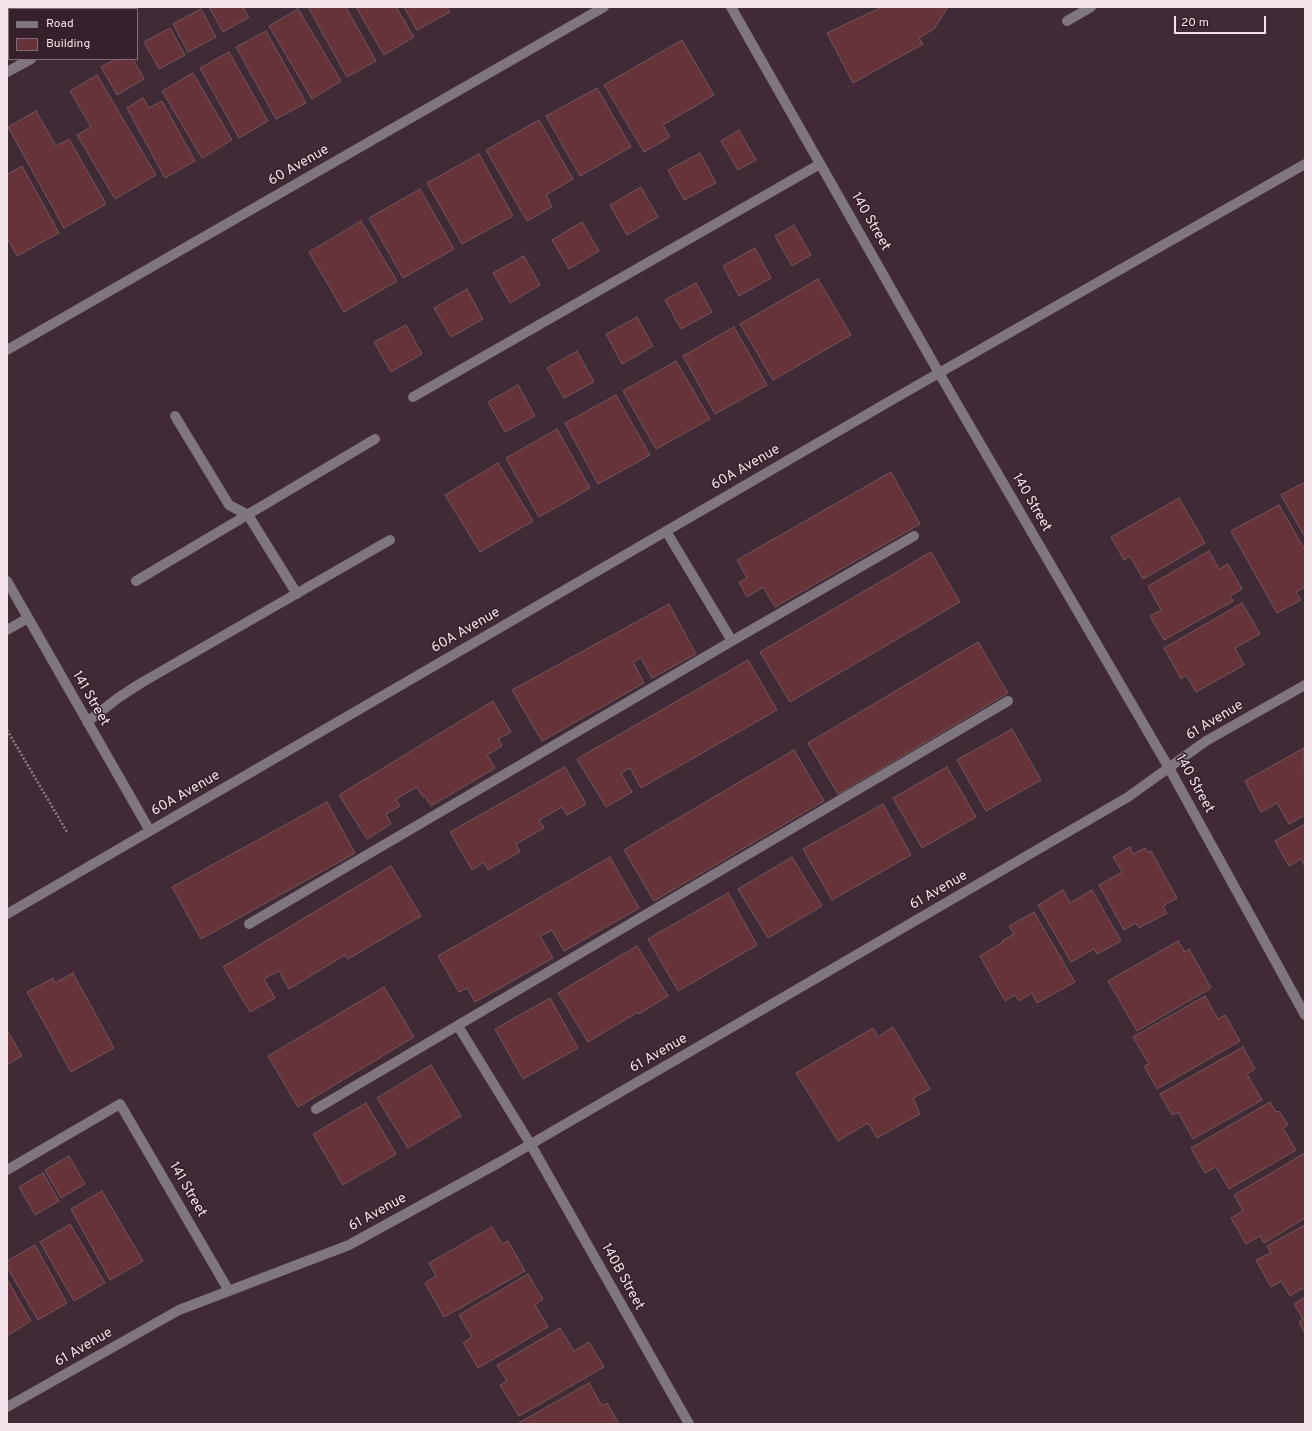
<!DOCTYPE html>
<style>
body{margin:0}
#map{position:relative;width:1312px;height:1431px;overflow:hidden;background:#402a35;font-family:Overpass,sans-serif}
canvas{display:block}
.frame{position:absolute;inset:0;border:8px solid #f1e3e9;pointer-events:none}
.legend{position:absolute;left:8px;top:8px;width:130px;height:52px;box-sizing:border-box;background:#35202b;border:1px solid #806e77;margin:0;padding:5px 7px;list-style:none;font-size:12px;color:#f1e3e9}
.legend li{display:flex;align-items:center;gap:8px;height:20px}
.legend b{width:20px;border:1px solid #806e77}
.scale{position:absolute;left:1174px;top:16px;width:92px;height:18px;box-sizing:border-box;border:2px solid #f1e3e9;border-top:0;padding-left:5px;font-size:12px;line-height:14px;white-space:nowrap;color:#f1e3e9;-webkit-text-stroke:3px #35202b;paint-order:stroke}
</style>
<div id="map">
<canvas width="1312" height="1431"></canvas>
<div class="frame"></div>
<ul class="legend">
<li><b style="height:5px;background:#7f767f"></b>Road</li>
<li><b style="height:11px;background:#67333b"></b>Building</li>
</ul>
<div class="scale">20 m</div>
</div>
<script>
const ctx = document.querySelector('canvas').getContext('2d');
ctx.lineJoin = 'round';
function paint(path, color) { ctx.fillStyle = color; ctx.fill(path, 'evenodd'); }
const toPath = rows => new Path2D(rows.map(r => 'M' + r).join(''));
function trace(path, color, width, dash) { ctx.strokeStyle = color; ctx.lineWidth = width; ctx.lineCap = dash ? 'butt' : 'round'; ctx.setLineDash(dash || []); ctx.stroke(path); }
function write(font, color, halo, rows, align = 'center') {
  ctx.font = font + ' Overpass,sans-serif'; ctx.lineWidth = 3; ctx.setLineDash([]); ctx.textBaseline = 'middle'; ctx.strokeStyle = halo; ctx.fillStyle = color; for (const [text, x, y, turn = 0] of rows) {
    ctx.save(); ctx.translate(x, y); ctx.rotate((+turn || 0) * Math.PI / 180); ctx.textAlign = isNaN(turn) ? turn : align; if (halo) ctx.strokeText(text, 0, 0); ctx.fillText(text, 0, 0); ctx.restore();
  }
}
const building = toPath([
 [209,7,243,7,249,17,223,32,209,7],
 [308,7,346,7,376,61,347,77,308,7],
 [356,7,396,7,414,37,384,55,356,7],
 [404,7,447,7,450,12,417,30,404,7],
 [882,7,948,7,934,29,919,38,923,44,853,83,827,33,882,7],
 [201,9,216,37,188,52,173,24,201,9],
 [298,9,341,81,312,99,269,26,298,9],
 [170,28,185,55,159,69,144,42,170,28],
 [266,31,306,103,276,119,236,47,266,31],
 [682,40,714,95,663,125,670,137,644,152,604,85,682,40],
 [229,52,268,121,239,138,200,68,229,52],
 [116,59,133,59,144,79,117,95,101,67,116,59],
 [193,73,232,140,202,158,162,91,193,73],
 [97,75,156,175,115,199,77,135,91,127,70,91,97,75],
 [597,88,631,147,580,176,546,116,597,88],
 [143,98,149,108,162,101,195,161,165,178,127,108,143,98],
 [36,111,56,146,69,139,106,204,64,228,8,127,36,111],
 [539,120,573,179,546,195,552,207,527,221,486,150,539,120],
 [739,130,756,160,738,170,721,141,739,130],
 [700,153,716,183,684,200,668,170,700,153],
 [479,154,513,216,462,244,427,183,479,154],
 [22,166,59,233,17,256,7,238,7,171,8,174,22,166],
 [641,187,658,217,627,235,610,205,641,187],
 [420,189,454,249,403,278,369,218,420,189],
 [361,221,397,281,344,312,309,252,361,221],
 [582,222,599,251,569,269,552,240,582,222],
 [794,225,811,255,792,266,775,236,794,225],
 [755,248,771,278,739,296,723,266,755,248],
 [524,256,540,285,510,303,493,273,524,256],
 [818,279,851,335,773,380,740,324,818,279],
 [696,283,712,312,681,329,665,300,696,283],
 [467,289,483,319,451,337,434,308,467,289],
 [637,317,653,346,622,364,606,334,637,317],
 [406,325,422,354,391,372,374,342,406,325],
 [734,327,767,385,715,414,683,356,734,327],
 [577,351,594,382,564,398,547,368,577,351],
 [676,361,710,419,656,449,623,391,676,361],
 [518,385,535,416,505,432,488,402,518,385],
 [616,395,650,455,598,484,565,423,616,395],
 [557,429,590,488,539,517,506,458,557,429],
 [498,463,533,521,480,552,445,495,498,463],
 [891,472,920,524,775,607,763,587,747,597,739,582,747,578,737,560,891,472],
 [1305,482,1305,537,1281,495,1305,482],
 [1179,498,1205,543,1143,579,1130,556,1124,560,1111,537,1179,498],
 [1279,505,1305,550,1305,587,1296,592,1301,600,1277,613,1231,531,1279,505],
 [1209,551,1219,569,1228,564,1242,589,1230,596,1233,601,1164,640,1150,616,1161,610,1148,586,1209,551],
 [931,552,960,602,790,702,760,652,931,552],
 [1242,603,1260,634,1235,648,1244,665,1196,692,1186,675,1181,679,1164,648,1242,603],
 [669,604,696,654,652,678,641,658,633,662,644,683,542,741,512,690,669,604],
 [978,642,1008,693,838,794,808,743,978,642],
 [748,660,777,710,641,788,630,768,621,773,632,792,606,807,577,759,748,660],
 [493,701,511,732,498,739,502,746,487,755,495,768,431,806,425,796,423,797,417,787,396,799,400,806,386,814,391,824,367,839,339,795,493,701],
 [1012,729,1041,780,986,811,957,760,1012,729],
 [1304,748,1305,815,1289,824,1277,803,1261,812,1245,781,1304,748],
 [794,750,824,801,654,901,624,850,794,750],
 [565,767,586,804,567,815,562,807,539,820,544,828,516,844,520,852,488,870,484,862,472,870,450,832,565,767],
 [947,767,976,817,922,848,893,798,947,767],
 [327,802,355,853,201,939,172,887,327,802],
 [883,804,911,855,832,900,803,849,883,804],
 [1305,824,1305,867,1301,859,1289,866,1275,841,1305,824],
 [1130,847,1133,854,1145,848,1148,852,1151,851,1177,898,1163,906,1167,913,1139,928,1136,923,1124,930,1099,885,1122,872,1113,857,1130,847],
 [610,857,639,908,564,951,552,930,540,936,553,958,475,1002,467,988,459,992,438,956,610,857],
 [792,857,822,906,768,938,738,889,792,857],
 [391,866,421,916,348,959,345,955,289,989,279,971,264,979,275,998,250,1012,223,967,391,866],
 [1063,890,1070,903,1092,890,1121,941,1097,954,1094,949,1071,962,1038,905,1063,890],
 [728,893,757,945,678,991,648,939,728,893],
 [1034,912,1075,982,1037,1003,1032,993,1019,1001,1015,995,1005,1001,980,956,1003,942,1002,941,1014,934,1009,926,1034,912],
 [1178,941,1185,952,1189,949,1211,988,1137,1031,1108,981,1178,941],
 [637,946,668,996,639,1014,638,1012,588,1042,558,993,637,946],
 [73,973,114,1048,71,1072,27,992,53,978,55,983,73,973],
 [384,987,414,1037,298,1107,268,1056,384,987],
 [1205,996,1218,1019,1225,1015,1240,1041,1157,1089,1144,1066,1149,1064,1133,1037,1205,996],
 [550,998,578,1048,523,1079,495,1029,550,998],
 [893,1027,930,1089,913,1098,920,1114,877,1138,868,1123,838,1141,796,1073,873,1028,878,1037,893,1027],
 [7,1030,22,1056,7,1065,7,1030],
 [1243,1047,1255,1069,1247,1074,1262,1100,1193,1139,1178,1112,1172,1115,1160,1094,1243,1047],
 [431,1065,461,1116,408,1148,377,1098,431,1065],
 [1270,1102,1276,1112,1279,1111,1288,1125,1283,1128,1296,1150,1229,1189,1216,1167,1205,1173,1191,1148,1270,1102],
 [366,1103,396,1154,343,1185,313,1134,366,1103],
 [1305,1153,1305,1218,1264,1243,1260,1236,1246,1244,1231,1218,1243,1211,1234,1195,1305,1153],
 [69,1156,85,1184,61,1198,45,1170,69,1156],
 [43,1173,59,1201,35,1215,19,1187,43,1173],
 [102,1191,143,1261,110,1280,71,1209,102,1191],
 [70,1224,105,1283,74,1301,40,1242,70,1224],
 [1305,1225,1305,1287,1290,1296,1281,1281,1271,1287,1256,1260,1271,1253,1267,1246,1305,1225],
 [492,1227,502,1244,508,1241,525,1271,444,1317,425,1283,436,1276,429,1263,492,1227],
 [35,1245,67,1303,38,1320,7,1267,7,1261,35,1245],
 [528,1274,543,1299,535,1305,548,1327,478,1368,463,1343,472,1337,459,1315,528,1274],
 [7,1279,31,1321,7,1336,7,1279],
 [1305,1297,1305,1333,1299,1322,1303,1319,1294,1304,1305,1297],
 [560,1328,574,1351,589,1342,604,1367,519,1416,500,1385,507,1381,497,1365,560,1328],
 [589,1383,602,1406,607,1403,619,1424,517,1424,589,1383]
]);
const path = toPath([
 [7,730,67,832]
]);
const minor = toPath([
 [731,7,939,373,1169,768,1305,1015],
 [119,9,122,7],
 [1067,21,1091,7],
 [7,72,31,59],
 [7,350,604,7],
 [413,397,820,164],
 [175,416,229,505,248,515,297,594],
 [666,531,732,641],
 [7,581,150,831],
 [136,581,375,439],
 [7,630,28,618],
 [87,722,118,698,141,683,390,540],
 [7,914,897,397,1305,164],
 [249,924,732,641,914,536],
 [458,1026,531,1145,689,1424],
 [316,1109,1008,701],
 [7,1170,120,1104,229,1291],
 [7,1407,179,1310,349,1245,500,1162,1128,797,1206,741,1305,685]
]);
const streetNames = [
 ["60 Avenue",299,166,-30],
 ["140 Street",870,222,60],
 ["60A Avenue",746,468,-30],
 ["140 Street",1031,503,60],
 ["60A Avenue",466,631,-30],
 ["141 Street",90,699,60],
 ["61 Avenue",1215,721,-31],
 ["140 Street",1194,784,61],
 ["60A Avenue",186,794,-30],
 ["61 Avenue",939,891,-30],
 ["61 Avenue",659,1054,-30],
 ["141 Street",187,1190,60],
 ["61 Avenue",378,1213,-29],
 ["140B Street",622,1277,61],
 ["61 Avenue",84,1348,-30]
];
paint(building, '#67333b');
trace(building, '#73585a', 1);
trace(path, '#8f7c85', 2.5, [2, 2]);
trace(minor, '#7f767f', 10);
write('14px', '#f1e3e9', '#35202b', streetNames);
</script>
